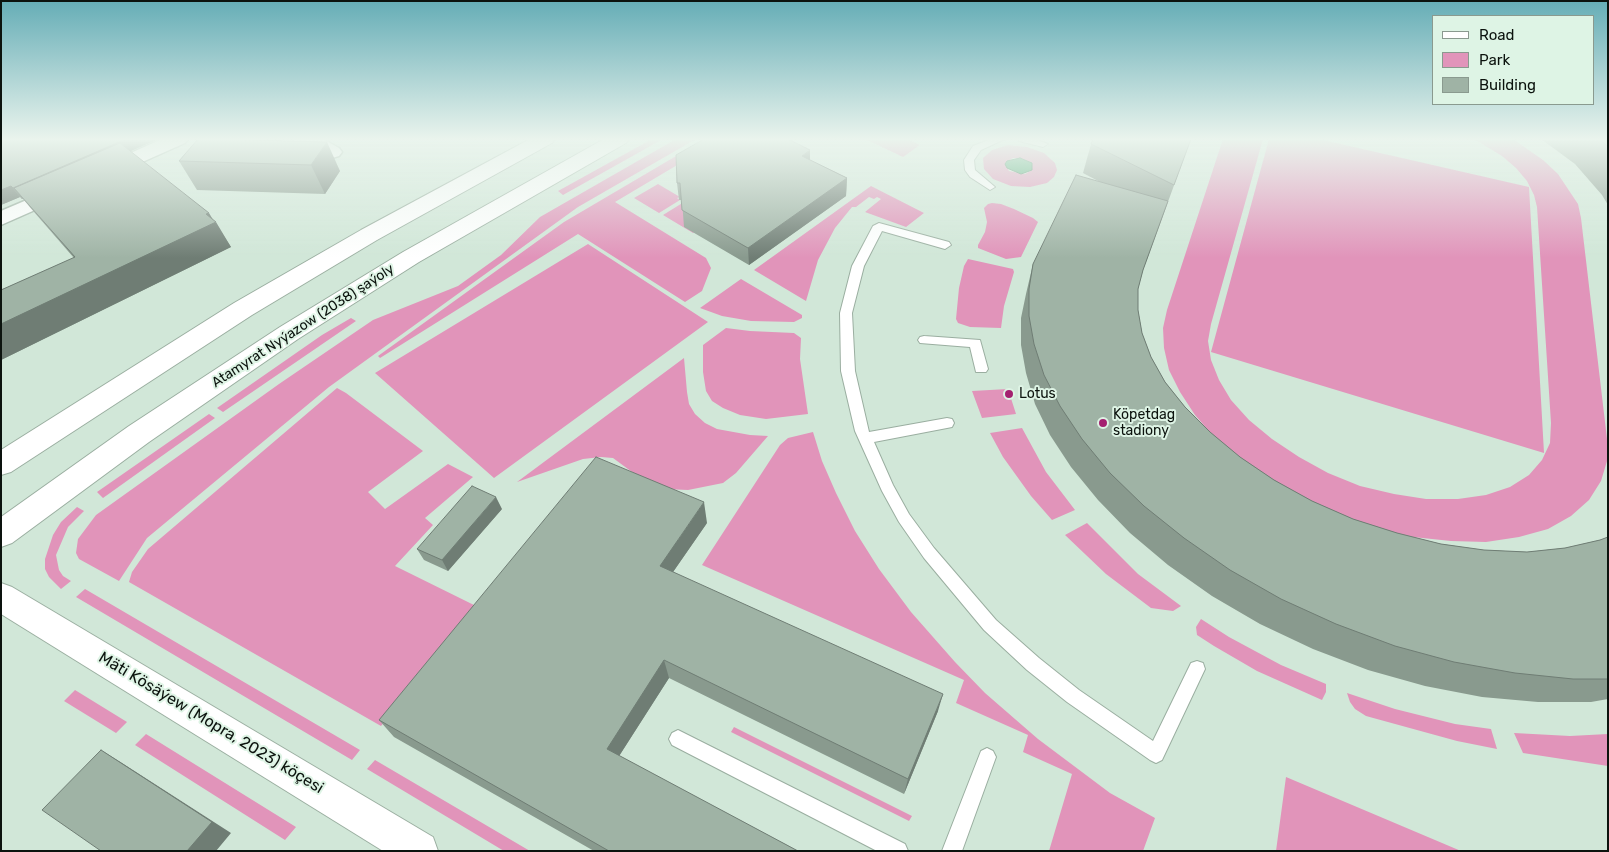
<!DOCTYPE html>
<meta charset="utf-8">
<style>
body{margin:0}
#map{position:relative;width:1609px;height:852px;overflow:hidden;background:#d1e7d8;font-family:Rubik,sans-serif}
canvas{display:block}
.frame{position:absolute;inset:0;border:2px solid #0c130e;pointer-events:none}
.legend{position:absolute;left:1432px;top:15px;width:162px;height:90px;box-sizing:border-box;background:#def4e5;border:1px solid #8a9a8f;margin:0;padding:6px 9px;list-style:none;font-size:15px;color:#0c130e}
.legend li{display:flex;align-items:center;gap:10px;height:25px}
.legend b{width:25px;border:1px solid #8a9a8f}
</style>
<div id="map">
<canvas width="1609" height="852"></canvas>
<div class="frame"></div>
<ul class="legend">
<li><b style="height:6px;background:#fff"></b>Road</li>
<li><b style="height:14px;background:#e194ba"></b>Park</li>
<li><b style="height:14px;background:#9fb3a5"></b>Building</li>
</ul>
</div>
<script>
const ctx = document.querySelector('canvas').getContext('2d');
ctx.lineJoin = 'round';
function paint(path, color) { ctx.fillStyle = color; ctx.fill(path, 'evenodd'); }
const toPath = rows => new Path2D(rows.map(r => 'M' + r).join(''));
function trace(path, color, width, dash) { ctx.strokeStyle = color; ctx.lineWidth = width; ctx.lineCap = dash ? 'butt' : 'round'; ctx.setLineDash(dash || []); ctx.stroke(path); }
function write(font, color, halo, rows, align = 'center') {
  ctx.font = font + ' Rubik,sans-serif'; ctx.lineWidth = 4; ctx.setLineDash([]); ctx.textBaseline = 'middle'; ctx.strokeStyle = halo; ctx.fillStyle = color; for (const [text, x, y, turn = 0] of rows) {
    ctx.save(); ctx.translate(x, y); ctx.rotate((+turn || 0) * Math.PI / 180); ctx.textAlign = isNaN(turn) ? turn : align; if (halo) ctx.strokeText(text, 0, 0); ctx.fillText(text, 0, 0); ctx.restore();
  }
}
const green = toPath([
 [652,139,663,139,563,195,558,191],
 [676,139,696,139,578,207,329,387,147,538,119,581,79,559,76,553,78,539,96,515,279,384,373,320,458,286,501,255,540,217],
 [705,139,721,139,615,202,706,258,711,268,702,291,685,302,578,234,380,358,378,356,564,222],
 [865,139,907,139,920,145,903,157],
 [1223,139,1263,139,1211,324,1208,341,1211,360,1219,380,1231,400,1249,420,1272,439,1299,457,1328,473,1360,486,1394,494,1426,499,1458,499,1486,495,1510,487,1529,475,1542,460,1550,443,1551,423,1537,207,1534,195,1527,181,1516,168,1502,156,1474,139,1513,139,1543,160,1558,174,1578,204,1581,218,1607,439,1607,461,1601,481,1589,500,1571,516,1548,529,1519,537,1486,542,1451,541,1413,537,1375,528,1338,515,1269,481,1215,438,1195,415,1180,392,1169,370,1164,348,1163,328,1167,310],
 [1269,139,1319,139,1529,187,1544,453,1211,352],
 [1008,145,1027,147,1044,153,1055,163,1057,170,1054,177,1047,183,1030,187,1011,186,993,179,984,169,983,158,992,150],
 [1020,158,1030,162,1032,170,1025,174,1009,171,1005,163,1013,158],
 [658,184,680,197,677,198,680,200,659,213,634,198],
 [871,186,924,213,906,227,865,212,881,199,877,197,874,199,869,197,856,207,852,207,835,228,818,260,806,301,754,270],
 [684,202,717,218,693,233,663,215],
 [992,203,1001,204,1014,209,1033,218,1038,222,1021,257,1006,259,978,248,978,245,985,232,987,222,984,208,988,204],
 [588,244,708,322,494,478,375,373],
 [968,259,1013,269,1014,272,1004,306,1001,328,970,327,958,323,956,319,959,288,964,266],
 [741,279,802,315,802,318,794,322,751,321,722,316,700,308],
 [351,318,356,321,223,412,217,408,322,335],
 [726,328,750,331,794,333,801,338,800,359,808,414,766,419,740,415,723,408,712,401,706,391,703,372,703,345],
 [684,358,687,392,689,404,695,414,705,423,717,429,750,435,768,436,736,473,723,483,688,490,666,489,647,483,613,458,601,457,583,459,517,482],
 [337,388,346,393,423,451,368,492,385,509,448,464,473,477,425,518,433,525,395,566,478,607,381,726,129,582,132,572,148,549],
 [1008,389,1016,414,982,418,972,391],
 [209,414,215,418,103,498,97,492],
 [1022,428,1046,472,1075,510,1052,520,1031,496,1003,457,990,433],
 [813,432,822,461,836,493,855,531,879,569,911,612,955,662,985,693,1038,739,1110,793,1155,818,1143,851,1049,851,1072,774,1023,752,1028,735,956,703,964,680,702,565,780,445,788,438],
 [77,507,84,511,68,527,56,555,59,570,63,576,71,581,61,589,49,577,45,569,45,559,53,535,61,522],
 [1087,523,1138,574,1181,606,1173,611,1151,608,1106,574,1065,535],
 [85,589,360,750,352,760,76,597],
 [1201,619,1229,637,1281,665,1326,684,1326,692,1322,700,1257,671,1214,646,1197,635,1196,627],
 [75,690,127,722,116,733,64,701],
 [1347,693,1395,709,1455,724,1491,729,1497,749,1457,741,1366,716,1355,709,1350,702],
 [734,727,912,816,909,821,731,732],
 [1514,733,1570,736,1608,734,1608,766,1523,753],
 [146,734,296,827,285,840,135,745],
 [375,760,530,851,504,851,367,769],
 [1286,777,1461,851,1276,851]
]);
const water = toPath([
 [1020,158,1032,163,1032,170,1021,174,1007,168,1005,164,1007,161,1020,158]
]);
const lane = toPath([
 [991,139,1005,139,981,150,974,160,975,170,995,187,990,190,970,177,965,170,964,160,973,146,991,139],
 [1018,139,1035,139,1048,144,1043,147,1019,141,1018,139],
 [879,223,949,242,951,245,945,249,882,231,864,266,852,313,855,371,869,432,947,418,952,419,954,423,952,427,947,428,874,442,893,485,909,514,934,548,996,620,1039,658,1079,690,1153,741,1191,663,1197,661,1203,663,1205,669,1162,760,1156,763,1150,760,1067,702,1027,670,984,630,924,558,899,522,882,491,855,431,841,371,840,313,852,266,873,226,879,223],
 [924,336,980,340,988,369,986,372,976,372,970,347,920,343,918,340,920,337,924,336],
 [678,730,905,844,908,851,877,851,672,745,669,739,672,733,678,730],
 [987,748,993,751,996,757,962,851,942,851,981,751,987,748]
]);
const street = toPath([
 [162,139,188,139,185,143,111,176,104,178,97,176,94,172,97,168,162,139],
 [299,139,323,139,339,148,342,152,339,156,332,158,325,156,302,143,299,139],
 [62,185,69,187,72,191,69,195,1,225,1,211,62,185]
]);
const secondary = toPath([
 [1,583,12,587,433,837,438,851,383,851,1,614,1,583]
]);
const primary = toPath([
 [530,139,555,139,552,143,377,240,252,315,11,472,1,475,1,450,234,303,361,230,530,139],
 [604,139,629,139,626,143,419,262,298,339,149,442,12,543,1,547,1,517,129,426,280,327,403,252,604,139]
]);
const wall = toPath([
 [1,139,158,139,130,151,213,220,231,247,1,360,1,290,74,258,34,212,23,199,22,199,20,197,1,205],
 [198,139,340,171,325,194,197,190,179,161],
 [1191,139,1143,270,1138,289,1138,310,1142,333,1151,357,1165,382,1185,407,1210,432,1240,457,1274,480,1312,501,1353,519,1397,533,1441,544,1484,550,1527,552,1565,548,1600,540,1608,537,1608,699,1591,702,1538,702,1482,697,1425,686,1368,670,1313,649,1260,624,1212,596,1168,565,1130,533,1098,500,1071,467,1050,435,1035,404,1026,373,1021,345,1021,318,1026,294,1033,264,1100,182,1083,173,1091,144],
 [1541,139,1608,139,1608,205,1602,195,1575,164],
 [810,160,847,178,846,196,749,265,684,227,682,200,679,200,677,183],
 [502,509,448,571,424,560,417,549],
 [707,523,673,572,938,711,904,794,669,678,619,756,798,851,594,851,394,737,379,720]
]);
const shadedWall = toPath([
 [126,139,158,139,24,199,14,188,23,199,22,199,13,188],
 [327,142,340,171,325,194,311,165],
 [810,150,810,167,802,156],
 [847,178,846,196,749,265,748,248],
 [11,186,20,197,1,205,1,190],
 [209,213,215,223,216,222,231,247,1,360,1,324],
 [496,497,502,509,448,571,442,560],
 [704,502,707,523,664,585,660,566],
 [664,660,669,678,614,764,607,749],
 [943,694,938,711,904,794,908,779],
 [101,750,122,763,231,833,216,851,187,851]
]);
const building = toPath([
 [1,139,126,139,13,188,11,186,1,190,1,139],
 [198,139,219,139,327,142,311,165,179,161,198,139],
 [704,139,788,139,810,150,802,156,847,178,748,248,682,210,680,183,677,183,676,155,704,139],
 [1093,139,1191,139,1174,185,1091,144,1093,139],
 [1600,139,1608,139,1608,147,1600,139],
 [120,143,209,213,206,214,216,222,1,324,1,290,75,257,14,188,120,143],
 [1076,175,1168,201,1143,270,1138,289,1138,310,1142,333,1151,357,1165,382,1185,407,1210,432,1240,457,1274,480,1312,501,1353,519,1397,533,1441,544,1484,550,1527,552,1565,548,1600,540,1608,537,1608,679,1573,679,1515,673,1454,662,1395,646,1336,624,1281,599,1230,570,1184,538,1144,506,1110,473,1082,439,1060,406,1044,375,1034,344,1029,316,1029,289,1033,264,1076,175],
 [596,457,704,502,660,566,943,694,908,779,664,660,607,749,798,851,609,851,379,720,596,457],
 [472,486,496,497,442,560,417,549,472,486],
 [101,750,212,822,187,851,101,851,42,810,101,750]
]);
const markers = [
 [1009,394,5,"#a42170"],
 [1103,423,5,"#a42170"]
];
const streetNames = [
 ["Atamyrat Nyýazow (2038) şaýoly",303,326,-33]
];
const poiNames = [
 ["Lotus",1019,394],
 ["Köpetdag",1113,415],
 ["stadiony",1113,431]
];
const nearStreetnames = [
 ["Mäti Kösäýew (Mopra, 2023) köçesi",211,723,31]
];
paint(green, '#e194ba');
paint(water, '#40a36b');
trace(water, '#30784f', 1);
trace(lane, '#9aaea0', 2);
trace(street, '#9aaea0', 3);
trace(secondary, '#9aaea0', 2);
trace(primary, '#9aaea0', 2);
paint(lane, '#fff');
paint(street, '#fff');
paint(secondary, '#fff');
paint(primary, '#fff');
paint(wall, '#899a8e');
paint(shadedWall, '#6f7d74');
paint(building, '#9fb3a5');
trace(building, '#6f7d74', 1);
const sky = ctx.createLinearGradient(0, 0, 0, 258);
sky.addColorStop(0, '#65adb6');
sky.addColorStop(0.54, '#eaf4ed');
sky.addColorStop(1, '#eaf4ed00');
ctx.fillStyle = sky;
ctx.fillRect(0, 0, 1609, 258);
for (const [x, y, r, color] of markers) { const dot = new Path2D(); dot.arc(x, y, r, 0, 2 * Math.PI); ctx.fillStyle = color; ctx.fill(dot); trace(dot, '#def4e5', 2); }
write('14px', '#0c130e', '#def4e5', streetNames);
write('14px', '#0c130e', '#def4e5', poiNames, 'left');
write('16px', '#0c130e', '#def4e5', nearStreetnames);
</script>
